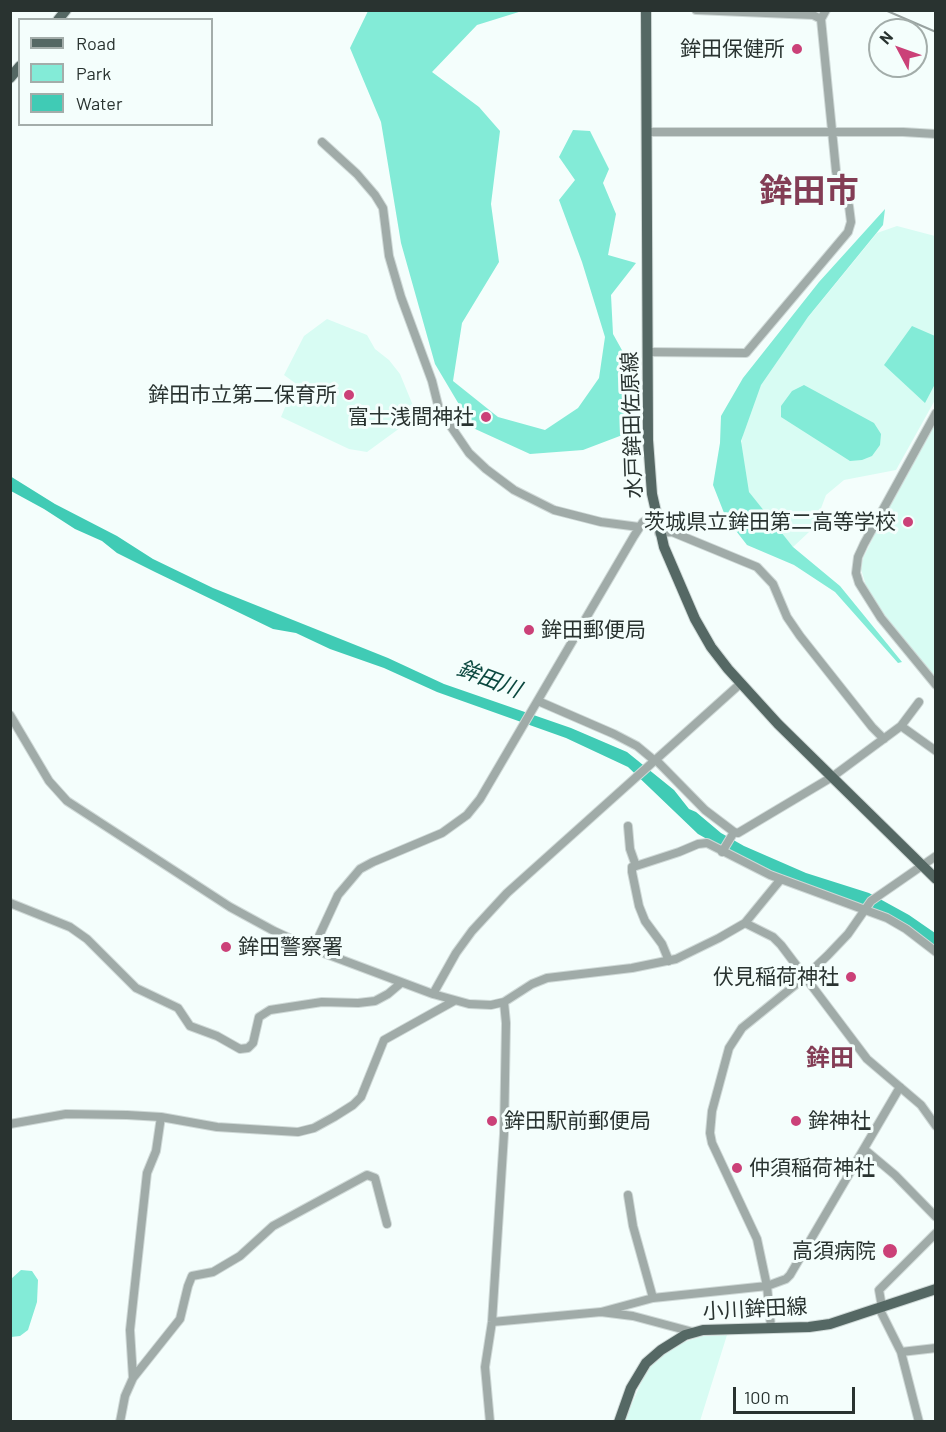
<!DOCTYPE html>
<meta charset="utf-8">
<style>
body{margin:0}
#map{position:relative;width:946px;height:1432px;overflow:hidden;background:#f4fefc;font-family:Barlow,sans-serif}
canvas{display:block}
.frame{position:absolute;inset:0;border:12px solid #293330;pointer-events:none}
.legend{position:absolute;left:18px;top:18px;width:195px;height:108px;box-sizing:border-box;background:#f4fefc;border:2px solid #a3adaa;margin:0;padding:8px 10px;list-style:none;font-size:18px;color:#293330}
.legend li{display:flex;align-items:center;gap:12px;height:30px}
.legend b{width:30px;border:2px solid #a3adaa}
.north{position:absolute;left:868px;top:18px;width:60px;height:60px;box-sizing:border-box;background:#f4fefc;border:2px solid #a3adaa;border-radius:50%;rotate:311deg;font-size:16px;font-weight:700;line-height:24px;text-align:center;color:#293330}
.north::after{content:'';display:block;margin:auto;width:21px;height:27px;background:#cb4178;clip-path:polygon(50% 0,100% 100%,50% 72%,0 100%)}
.scale{position:absolute;left:733px;top:1387px;width:122px;height:27px;box-sizing:border-box;border:3px solid #293330;border-top:0;padding-left:8px;font-size:18px;line-height:21px;white-space:nowrap;color:#293330;-webkit-text-stroke:4px #f4fefc;paint-order:stroke}
</style>
<div id="map">
<canvas width="946" height="1432"></canvas>
<div class="frame"></div>
<ul class="legend">
<li><b style="height:8px;background:#556864"></b>Road</li>
<li><b style="height:16px;background:#83ebd7"></b>Park</li>
<li><b style="height:16px;background:#40cbb5"></b>Water</li>
</ul>
<div class="north">N</div>
<div class="scale">100 m</div>
</div>
<script>
const ctx = document.querySelector('canvas').getContext('2d');
ctx.lineJoin = 'round';
function paint(path, color) { ctx.fillStyle = color; ctx.fill(path, 'evenodd'); }
const toPath = rows => new Path2D(rows.map(r => 'M' + r).join(''));
function trace(path, color, width, dash) { ctx.strokeStyle = color; ctx.lineWidth = width; ctx.lineCap = dash ? 'butt' : 'round'; ctx.setLineDash(dash || []); ctx.stroke(path); }
function write(font, color, halo, rows, align = 'center') {
  ctx.font = font + ' Barlow,"Noto Sans JP",sans-serif'; ctx.lineWidth = 6; ctx.setLineDash([]); ctx.textBaseline = 'middle'; ctx.strokeStyle = halo; ctx.fillStyle = color; for (const [text, x, y, turn = 0] of rows) {
    ctx.save(); ctx.translate(x, y); ctx.rotate((+turn || 0) * Math.PI / 180); ctx.textAlign = isNaN(turn) ? turn : align; if (halo) ctx.strokeText(text, 0, 0); ctx.fillText(text, 0, 0); ctx.restore();
  }
}
const built = toPath([
 [897,226,935,236,935,400,896,470,844,480,826,495,820,511,825,517,793,547,755,504,742,478,740,450,746,419,769,365,877,233],
 [327,319,367,335,375,349,389,360,400,374,414,408,415,417,367,452,349,449,281,417,295,383,284,375,304,336],
 [935,421,935,678,882,612,866,586,861,569,863,558,899,486],
 [727,1335,700,1421,624,1422,644,1376,655,1360,671,1348,684,1342,703,1336]
]);
const green = toPath([
 [368,11,522,11,477,25,432,72,479,107,500,131,491,204,499,262,462,323,453,381,498,417,545,430,578,408,599,378,605,337,582,262,559,200,575,180,559,157,573,130,590,131,609,169,603,183,616,214,608,255,636,263,611,295,613,334,623,352,634,365,633,431,583,450,530,454,473,428,435,364,401,243,381,122,350,48],
 [885,209,883,225,808,317,761,385,741,441,749,492,793,547,840,586,902,662,898,663,835,592,794,565,747,545,726,518,713,485,720,443,721,416,743,378,819,282],
 [912,326,935,336,935,384,925,403,884,365],
 [804,385,874,423,881,434,880,445,872,456,862,460,850,461,781,417,781,406,792,391],
 [21,1270,32,1271,38,1280,37,1302,28,1330,20,1336,11,1337,11,1279]
]);
const water = toPath([
 [10,476,55,504,117,536,153,559,213,588,388,658,444,684,571,728,627,752,674,790,689,809,696,812,721,833,744,846,806,873,869,893,909,915,935,933,935,947,909,926,843,898,755,866,698,834,628,767,566,738,437,692,384,668,330,649,296,633,273,629,155,572,117,553,102,541,75,529,44,509,11,491]
]);
const minor = toPath([
 [821,19,826,10],
 [647,132,903,132,936,134],
 [322,142,357,174,375,195,383,208,389,256,401,297,432,381,439,409,469,453,486,469,514,490,554,510,601,522,639,527],
 [649,352,746,353,848,232,851,222,849,206,840,188,836,171,821,19,813,15,696,10],
 [936,413,864,544,858,557,856,573,859,583,881,618,936,685],
 [659,533,672,532,757,567,773,584,787,617,800,636,872,727,884,739],
 [538,701,614,734,637,746,655,761],
 [10,715,49,781,67,801,230,907,274,931,313,949,433,994,469,1004,491,1005,504,1002,532,984,547,978,632,968,676,959,719,938,745,923,781,879],
 [901,726,919,702],
 [656,760,705,810,734,832,738,833,832,777,901,726,936,751],
 [628,826,630,849,636,866,632,867,632,872,639,906,645,921,662,944,669,961],
 [722,852,734,832],
 [636,866,679,852,698,844,707,843,770,875,887,918,906,929,936,952],
 [10,903,70,927,87,939,136,988,178,1008,190,1026,217,1036,240,1049,248,1048,253,1043,259,1017,270,1010,322,1002,358,1003,375,1001,388,994,401,983],
 [745,923,773,937,781,945,867,1059,921,1105,936,1126],
 [313,949,338,895,360,869,373,862,442,833,467,815,480,799,634,536,643,522,655,515],
 [433,994,456,953,472,931,507,893,740,684],
 [10,1124,66,1114,127,1115,161,1117,217,1127,298,1132,314,1128,334,1117,353,1105,361,1097,384,1040,454,1001],
 [864,1149,895,1175,936,1217],
 [628,1195,633,1226,653,1298],
 [882,1307,879,1290,936,1233],
 [879,1308,901,1352,936,1348],
 [601,1312,653,1298,767,1286,786,1279,790,1275,900,1087],
 [492,1322,601,1312,633,1316,693,1332],
 [771,1327,767,1286,757,1239,712,1143,710,1133,712,1111,729,1048,742,1028,805,977,828,955,848,934,871,901,936,856],
 [901,1352,919,1422],
 [133,1378,130,1330,147,1173,156,1151,161,1117],
 [120,1422,125,1396,133,1378,180,1319,188,1286,192,1276,213,1272,240,1256,273,1226,367,1175,375,1178,387,1224],
 [490,1422,485,1367,492,1322,504,1134,506,1023,504,1002]
]);
const major = toPath([
 [646,10,648,440,652,494,664,547,695,619,711,647,728,669,778,724,936,879],
 [58,20,66,10],
 [10,78,20,66],
 [619,1422,631,1388,646,1363,661,1350,685,1335,703,1330,809,1327,830,1324,936,1289]
]);
const rail = toPath([
 [885,10,936,32]
]);
const markers = [
 [797,49,6,"#cb4178"],
 [349,395,6,"#cb4178"],
 [486,417,6,"#cb4178"],
 [908,522,6,"#cb4178"],
 [529,630,6,"#cb4178"],
 [226,947,6,"#cb4178"],
 [851,977,6,"#cb4178"],
 [492,1121,6,"#cb4178"],
 [796,1121,6,"#cb4178"],
 [737,1168,6,"#cb4178"],
 [890,1251,8,"#cb4178"]
];
const poiNames = [
 ["鉾田保健所",785,49],
 ["鉾田市立第二保育所",337,395],
 ["富士浅間神社",474,417],
 ["茨城県立鉾田第二高等学校",896,522],
 ["鉾田郵便局",541,630,"left"],
 ["鉾田警察署",238,947,"left"],
 ["伏見稲荷神社",839,977],
 ["鉾田駅前郵便局",504,1121,"left"],
 ["鉾神社",808,1121,"left"],
 ["仲須稲荷神社",749,1168,"left"],
 ["高須病院",876,1251]
];
const streetNames = [
 ["水戸鉾田佐原線",632,425,-92],
 ["小川鉾田線",755,1309,-3]
];
const waterNames = [
 ["鉾田川",489,679,21]
];
const quarterNames = [
 ["鉾田",830,1058]
];
const townNames = [
 ["鉾田市",809,191]
];
paint(built, '#d8fcf3');
paint(green, '#83ebd7');
paint(water, '#40cbb5');
trace(minor, '#cfd9d7', 10);
trace(major, '#cfd9d7', 12);
trace(minor, '#a0aba8', 8);
trace(major, '#556864', 10);
trace(rail, '#98a2a0', 2);
for (const [x, y, r, color] of markers) { const dot = new Path2D(); dot.arc(x, y, r, 0, 2 * Math.PI); ctx.fillStyle = color; ctx.fill(dot); trace(dot, '#f4fefc', 2); }
write('21px', '#293330', '#f4fefc', poiNames, 'right');
write('21px', '#293330', '#f4fefc', streetNames);
write('italic 22px', '#0b483f', '#f4fefc', waterNames);
write('bold 24px', '#833d55', '#f4fefc', quarterNames);
write('bold 33px', '#833d55', '#f4fefc', townNames);
</script>
